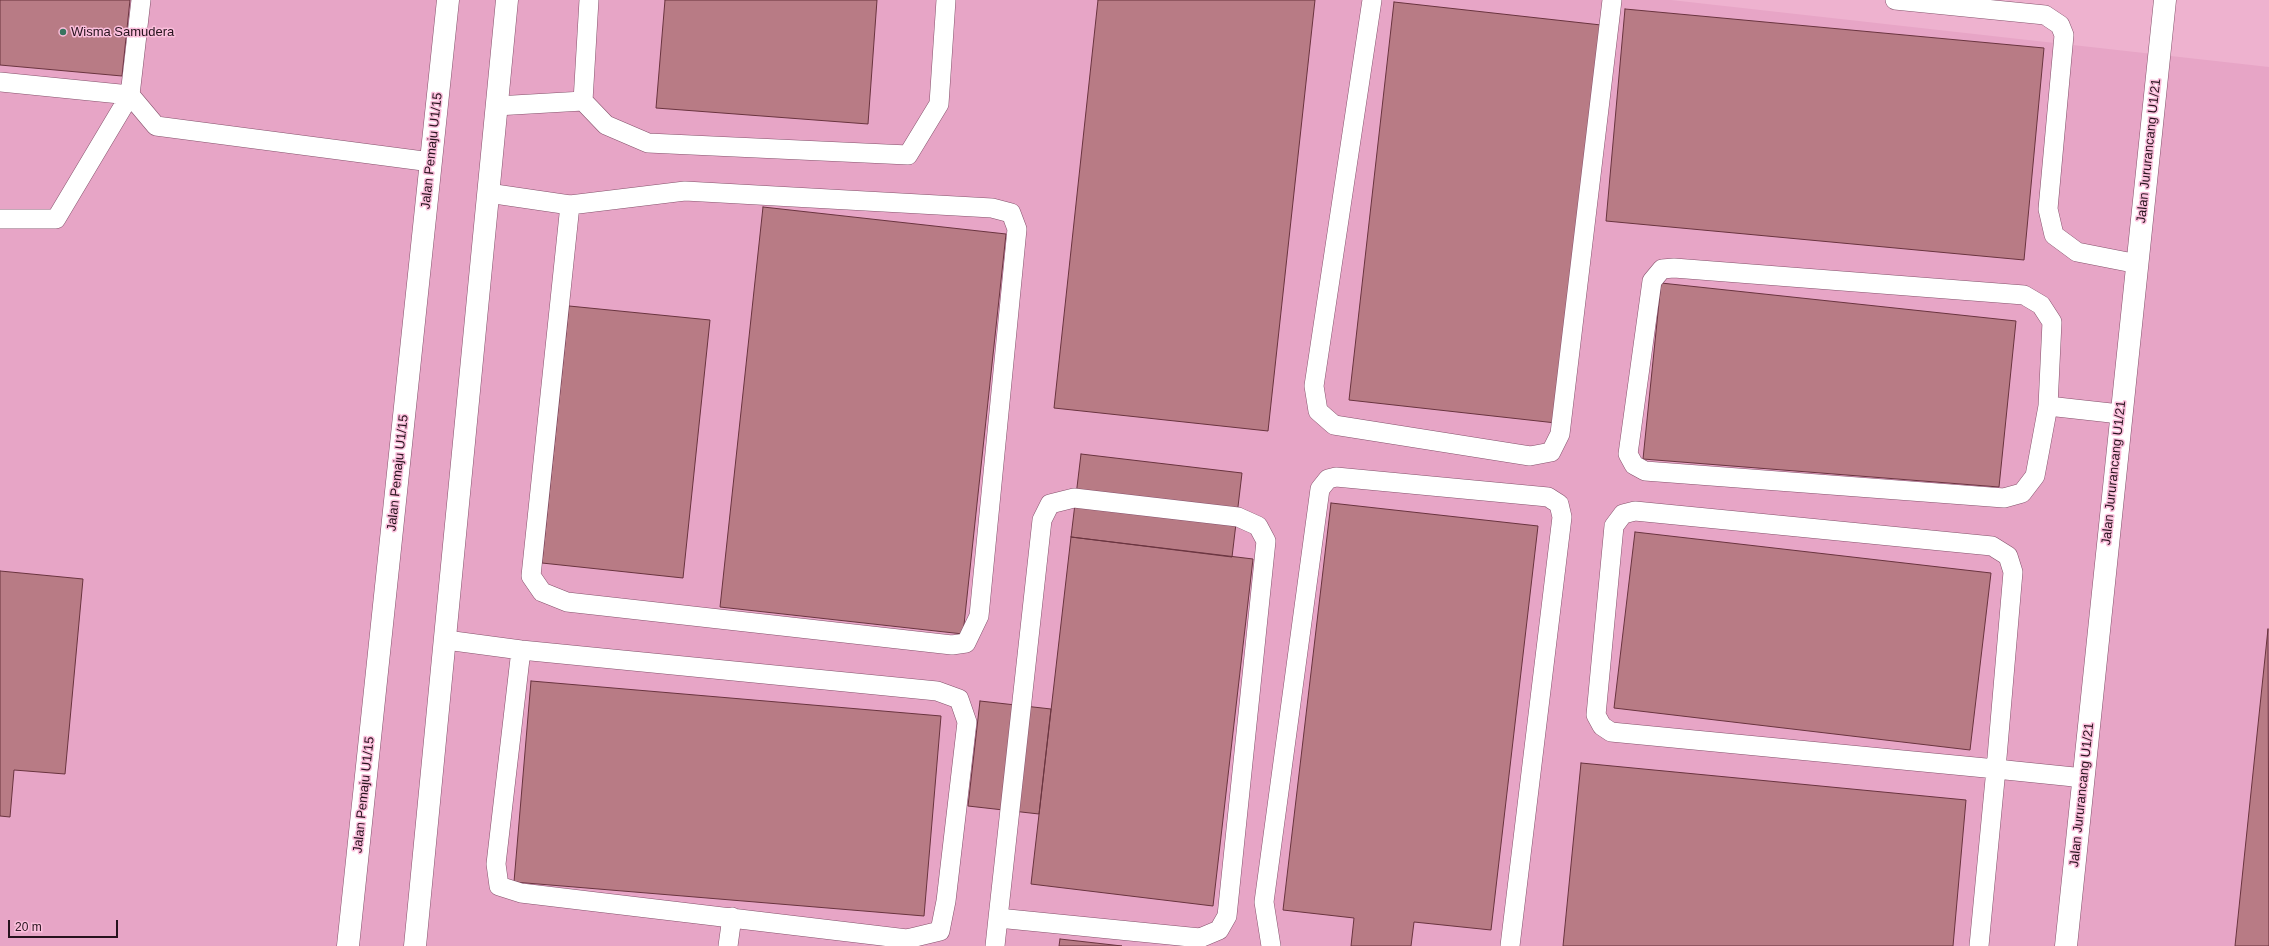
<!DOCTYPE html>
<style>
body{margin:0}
#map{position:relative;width:2269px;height:946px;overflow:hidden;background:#eeb2cf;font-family:Arial,sans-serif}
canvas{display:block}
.scale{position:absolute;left:8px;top:920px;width:110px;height:18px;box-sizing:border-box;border:2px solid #27121d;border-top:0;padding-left:5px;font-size:12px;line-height:14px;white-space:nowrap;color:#27121d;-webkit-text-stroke:3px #fbbfdc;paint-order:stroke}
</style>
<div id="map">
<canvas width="2269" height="946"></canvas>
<div class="scale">20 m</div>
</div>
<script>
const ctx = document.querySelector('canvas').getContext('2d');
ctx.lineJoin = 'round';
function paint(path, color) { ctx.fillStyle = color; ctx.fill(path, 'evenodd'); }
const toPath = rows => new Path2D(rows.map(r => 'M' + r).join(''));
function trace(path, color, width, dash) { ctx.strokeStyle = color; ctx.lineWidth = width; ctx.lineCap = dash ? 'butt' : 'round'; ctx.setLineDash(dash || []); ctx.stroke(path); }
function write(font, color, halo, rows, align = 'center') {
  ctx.font = font + ' Arial,sans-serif'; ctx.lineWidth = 3; ctx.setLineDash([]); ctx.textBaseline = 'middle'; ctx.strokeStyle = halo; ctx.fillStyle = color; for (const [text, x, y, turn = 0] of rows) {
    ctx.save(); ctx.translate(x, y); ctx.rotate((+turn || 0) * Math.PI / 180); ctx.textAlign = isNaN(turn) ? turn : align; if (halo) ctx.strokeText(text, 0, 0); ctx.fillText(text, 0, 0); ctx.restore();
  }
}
const built = toPath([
 [0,0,1671,0,2269,67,2269,946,0,946]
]);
const building = toPath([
 [0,0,130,0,122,76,0,65,0,0],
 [665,0,877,0,868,124,656,108,665,0],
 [1098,0,1315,0,1268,431,1054,408,1098,0],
 [1394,2,1601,25,1556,423,1349,400,1394,2],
 [1625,9,2044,48,2024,260,1606,221,1625,9],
 [763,207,1006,234,963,634,720,607,763,207],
 [1661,283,2016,321,1999,487,1643,459,1661,283],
 [569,306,710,320,683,578,542,563,569,306],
 [1081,454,1242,473,1232,557,1071,537,1081,454],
 [1331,503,1538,526,1491,930,1414,922,1411,946,1351,946,1354,918,1283,910,1331,503],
 [1635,532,1991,573,1970,750,1614,708,1635,532],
 [1071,537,1253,559,1213,906,1031,884,1071,537],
 [0,571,83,579,65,774,14,770,10,817,0,816,0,571],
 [2268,629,2269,946,2235,946,2268,629],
 [531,681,941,716,924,916,514,882,531,681],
 [980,701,1051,709,1039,814,968,806,980,701],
 [1581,763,1966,800,1953,946,1563,946,1581,763],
 [1060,939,1122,946,1059,946,1060,939]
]);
const service = toPath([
 [589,0,583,101,606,125,648,143,908,155,939,104,946,0],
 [1372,0,1314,386,1318,411,1334,425,1530,456,1551,452,1560,434,1612,0],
 [1895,0,2045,15,2060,25,2064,35,2048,209,2054,235,2077,252,2138,264],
 [0,82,130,95,156,126,431,162],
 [496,106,583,101],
 [488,193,570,205,685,191,992,208,1011,213,1017,229,979,616,966,643,952,645,567,602,542,592,531,576,570,205],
 [0,219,56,219,130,95,141,0],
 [1674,268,2024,295,2041,305,2052,322,2048,406,2035,476,2022,493,2004,498,1645,471,1634,465,1628,454,1652,281,1662,269,1674,268],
 [2048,406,2120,414],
 [446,640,521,650,937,691,959,699,967,722,946,901,940,931,907,939,521,893,499,886,496,864,521,650],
 [728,946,732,917],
 [995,946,998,918,1042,520,1050,504,1074,498,1238,517,1258,526,1266,541,1227,916,1219,930,1200,938,998,918],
 [1271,946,1264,902,1320,489,1328,479,1336,477,1548,497,1559,504,1562,517,1510,946],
 [1979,946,1996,769,2013,572,2008,556,1992,546,1635,511,1623,514,1614,526,1596,715,1602,726,1611,732,1996,769,2084,778]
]);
const minor = toPath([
 [2066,946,2165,0]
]);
const tertiary = toPath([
 [348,946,448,0],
 [415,946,507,0]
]);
const markers = [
 [63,32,4,"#38745f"]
];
const poiNames = [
 ["Wisma Samudera",71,32]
];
const streetNames = [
 ["Jalan Pemaju U1/15",432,151,-84],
 ["Jalan Jururancang U1/21",2149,151,-84],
 ["Jalan Pemaju U1/15",398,473,-84],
 ["Jalan Jururancang U1/21",2114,473,-84],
 ["Jalan Pemaju U1/15",364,795,-84],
 ["Jalan Jururancang U1/21",2082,795,-84]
];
paint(built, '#e7a5c6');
paint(building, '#b87b85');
trace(building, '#6a343f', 1);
trace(service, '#85526c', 20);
trace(minor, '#85526c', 23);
trace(tertiary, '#85526c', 23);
trace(service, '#fff', 19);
trace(minor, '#fff', 22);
trace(tertiary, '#fff', 22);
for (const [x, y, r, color] of markers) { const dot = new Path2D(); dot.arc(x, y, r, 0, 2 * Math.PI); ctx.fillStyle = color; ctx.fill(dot); trace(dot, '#fbbfdc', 1.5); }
write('13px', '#27121d', '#fbbfdc', poiNames, 'left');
write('13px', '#27121d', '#fbbfdc', streetNames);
</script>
